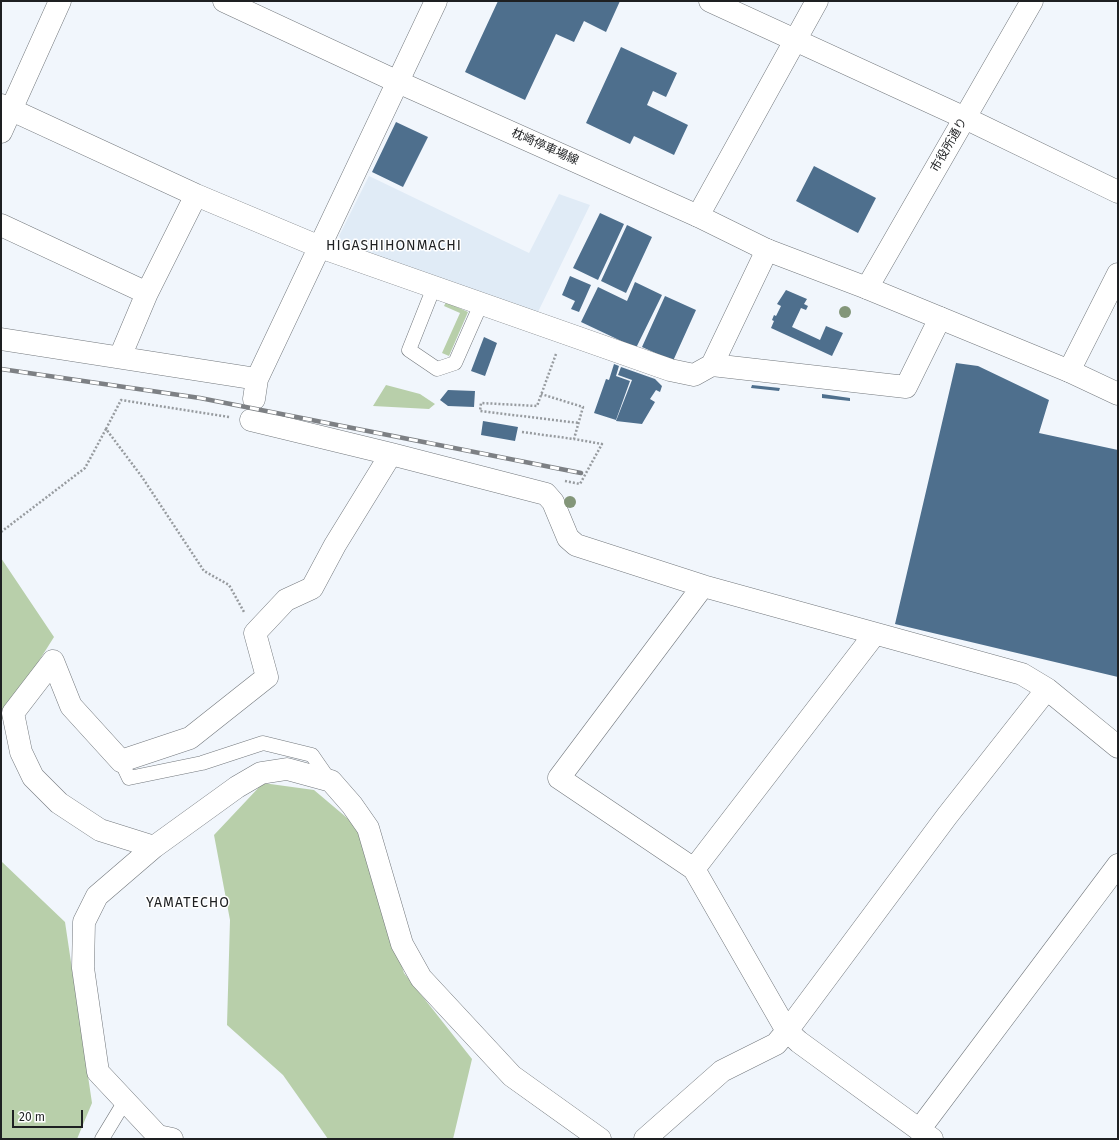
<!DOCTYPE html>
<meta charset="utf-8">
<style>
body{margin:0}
#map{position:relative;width:1119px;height:1140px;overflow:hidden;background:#f1f6fc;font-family:"Fira Sans",sans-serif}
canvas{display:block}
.frame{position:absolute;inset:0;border:2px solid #1e2022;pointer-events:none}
.scale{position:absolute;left:12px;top:1110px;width:71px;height:18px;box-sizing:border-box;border:2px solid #1e2022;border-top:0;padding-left:5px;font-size:12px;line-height:14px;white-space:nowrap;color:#1e2022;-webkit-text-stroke:3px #fff;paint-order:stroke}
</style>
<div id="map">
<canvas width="1119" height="1140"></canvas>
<div class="frame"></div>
<div class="scale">20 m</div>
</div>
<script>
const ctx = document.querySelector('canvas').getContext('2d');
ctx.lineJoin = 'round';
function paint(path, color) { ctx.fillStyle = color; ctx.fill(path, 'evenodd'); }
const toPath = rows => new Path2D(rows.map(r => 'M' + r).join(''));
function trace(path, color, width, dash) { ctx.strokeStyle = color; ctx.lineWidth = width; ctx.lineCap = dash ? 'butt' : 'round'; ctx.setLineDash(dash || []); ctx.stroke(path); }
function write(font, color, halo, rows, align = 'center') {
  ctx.font = font + ' "Fira Sans","Noto Sans JP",sans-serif'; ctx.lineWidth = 3; ctx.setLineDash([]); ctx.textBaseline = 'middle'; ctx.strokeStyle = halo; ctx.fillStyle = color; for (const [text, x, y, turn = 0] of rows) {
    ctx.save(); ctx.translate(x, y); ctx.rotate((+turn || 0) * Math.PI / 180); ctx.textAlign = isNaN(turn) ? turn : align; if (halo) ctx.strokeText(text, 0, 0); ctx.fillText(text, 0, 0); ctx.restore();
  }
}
const built = toPath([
 [369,176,529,253,559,194,590,205,537,314,344,245,339,236]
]);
const green = toPath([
 [446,302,468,312,449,356,442,353,460,313,444,306],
 [386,385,420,394,435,404,429,409,373,406],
 [1,558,54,637,1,721],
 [263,783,314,790,359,828,404,973,472,1059,453,1139,328,1139,283,1075,227,1025,230,920,214,835],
 [1,861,65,922,92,1103,77,1139,1,1139]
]);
const building = toPath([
 [498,1,620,1,606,32,584,21,574,42,556,34,525,100,465,72],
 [621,47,677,73,666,97,653,91,647,105,688,125,674,155,634,136,630,144,586,123],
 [396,122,428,137,403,187,372,172],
 [814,166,876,198,858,233,796,201],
 [600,213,624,224,598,280,573,268],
 [627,225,652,237,626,293,601,281],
 [570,276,591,285,579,312,571,309,575,301,562,295],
 [635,282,662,295,636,348,581,322,598,287,627,301],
 [786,290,807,299,804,304,808,306,806,310,801,308,792,327,820,340,826,326,843,333,832,356,771,328,774,321,772,320,774,315,776,316,781,306,777,304],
 [665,296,696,310,673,361,642,347],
 [484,337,497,343,485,376,471,371],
 [956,363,978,366,1049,400,1039,433,1118,450,1118,677,895,624],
 [614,364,619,366,616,376,630,381,616,420,594,413,606,379,609,380],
 [621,367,655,379,662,386,660,392,656,390,650,399,655,402,642,424,616,421,632,380,618,375],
 [752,385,780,388,779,391,751,388],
 [448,390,475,391,474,407,448,406,440,400],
 [822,394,850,398,850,401,822,398],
 [483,421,518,427,515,441,481,435]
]);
const path = toPath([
 [556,354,537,406,481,403,480,411,579,423],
 [229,417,121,400,106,429,142,477,204,571,229,585,244,612],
 [522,432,574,439,583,407,541,394],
 [565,481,580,484,602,444,574,439],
 [1,532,85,468,106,429]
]);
const service = toPath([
 [434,287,409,350,437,369,455,363,481,304],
 [121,761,129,778,202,763,263,743,312,755,330,781],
 [102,1139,125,1101]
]);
const minor = toPath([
 [710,1,965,118,1118,192],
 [1,105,196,195,320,247,670,370,694,375,712,365],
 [1,132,60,1],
 [698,216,817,1],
 [1,225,147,293],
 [767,250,712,365,906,387,940,318],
 [1,339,257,379],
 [120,357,147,293,196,195],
 [1069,371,1118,274],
 [254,399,257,379,436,1],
 [251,420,391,454,546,494,553,502,568,538,576,545,703,586],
 [154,847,100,830,59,803,33,777,21,752,13,713,53,661,71,706,121,761,190,738,267,677,255,633,286,600,312,588,335,545,391,454],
 [694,869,874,635],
 [919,1130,1118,865],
 [172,1139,158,1136,98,1072,83,968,84,922,97,896,154,847,237,787,261,773,287,769,331,781,352,805,368,828,402,944,421,978,512,1076,600,1139],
 [645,1139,722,1071,776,1044,787,1031,947,816,1047,689],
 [932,1139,799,1042,787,1031,694,869,559,778,703,586,1022,674,1047,689,1118,747]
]);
const tertiary = toPath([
 [1032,1,867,288,1069,371,1118,394]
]);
const secondary = toPath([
 [224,1,398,82,698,216,767,250,867,288]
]);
const rail = toPath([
 [1,369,200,398,581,473]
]);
const trees = [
 [845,312],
 [570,502]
];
const streetNames = [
 ["市役所通り",949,145,-60],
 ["枕崎停車場線",545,147,24]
];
const quarterNames = [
 ["HIGASHIHONMACHI",394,246],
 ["YAMATECHO",188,903]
];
paint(built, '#e0ebf6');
paint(green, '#b8cfaa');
paint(building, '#4e6f8d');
trace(service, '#73787d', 15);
trace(minor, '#73787d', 23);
trace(tertiary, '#73787d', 23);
trace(secondary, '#73787d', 23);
trace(path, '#979b9f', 2.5, [2, 2]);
trace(service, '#fff', 14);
trace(minor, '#fff', 22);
trace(tertiary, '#fff', 22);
trace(secondary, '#fff', 22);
trace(rail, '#7d8084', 4.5);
trace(rail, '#fff', 3, [9]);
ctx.fillStyle = '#839679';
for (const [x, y] of trees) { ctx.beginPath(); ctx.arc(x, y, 6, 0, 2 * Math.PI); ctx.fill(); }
write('12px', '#1e2022', '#fff', streetNames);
ctx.letterSpacing = '1px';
write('14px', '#1e2022', '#fff', quarterNames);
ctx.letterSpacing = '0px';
</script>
